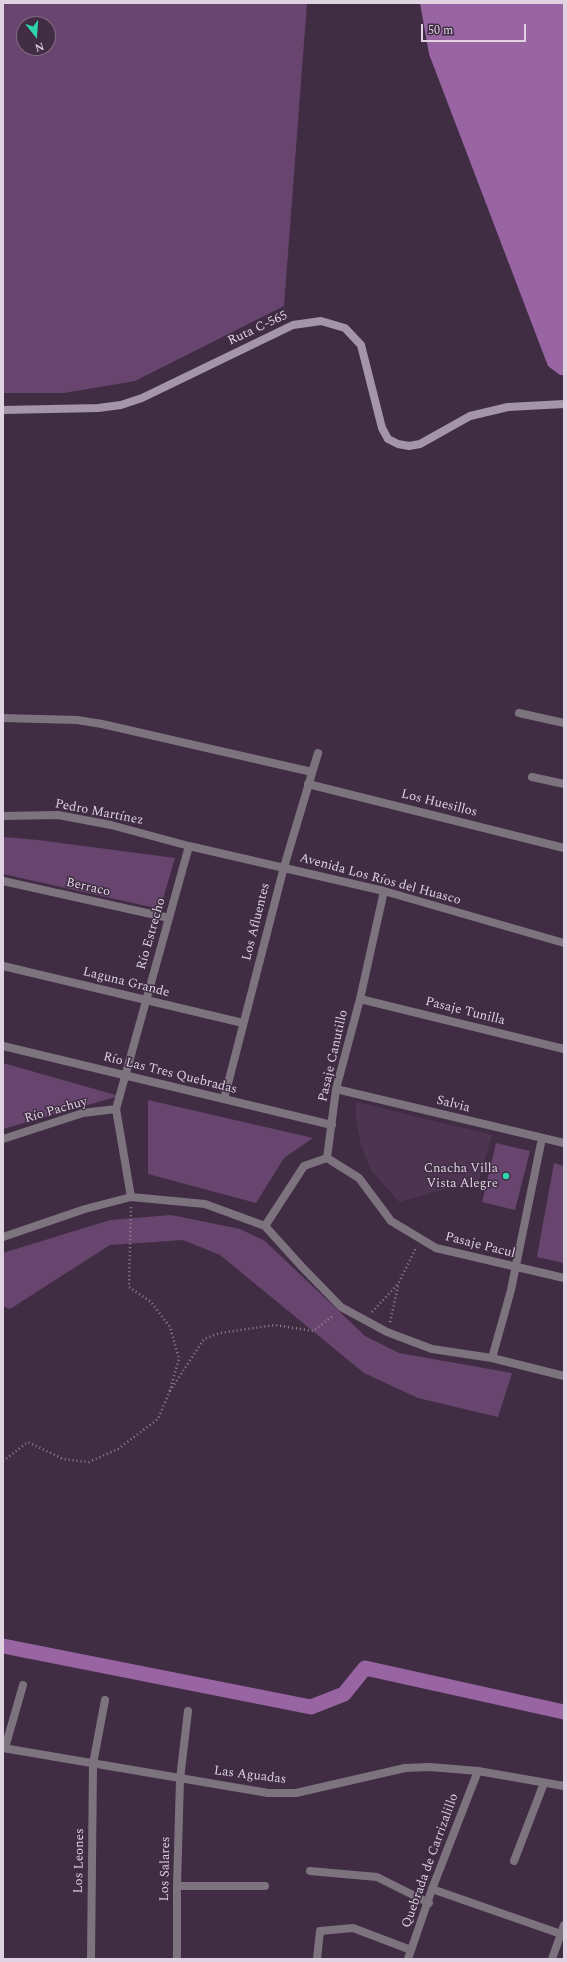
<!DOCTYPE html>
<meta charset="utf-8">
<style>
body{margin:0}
#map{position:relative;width:567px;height:1962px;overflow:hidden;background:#402d44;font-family:Spectral,serif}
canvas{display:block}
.frame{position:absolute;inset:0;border:4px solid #dfd3e2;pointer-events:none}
.north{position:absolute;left:16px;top:16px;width:40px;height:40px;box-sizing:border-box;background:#402d44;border:1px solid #806f83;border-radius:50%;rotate:163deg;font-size:11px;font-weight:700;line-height:16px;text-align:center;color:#dfd3e2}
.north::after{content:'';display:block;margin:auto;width:14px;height:18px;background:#2ed4ab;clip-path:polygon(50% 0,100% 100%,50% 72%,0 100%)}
.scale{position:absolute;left:421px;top:24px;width:105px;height:18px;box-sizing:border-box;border:2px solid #dfd3e2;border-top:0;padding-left:5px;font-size:12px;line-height:14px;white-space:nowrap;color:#dfd3e2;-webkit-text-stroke:3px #402d44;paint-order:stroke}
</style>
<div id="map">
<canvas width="567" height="1962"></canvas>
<div class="frame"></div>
<div class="north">N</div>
<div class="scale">50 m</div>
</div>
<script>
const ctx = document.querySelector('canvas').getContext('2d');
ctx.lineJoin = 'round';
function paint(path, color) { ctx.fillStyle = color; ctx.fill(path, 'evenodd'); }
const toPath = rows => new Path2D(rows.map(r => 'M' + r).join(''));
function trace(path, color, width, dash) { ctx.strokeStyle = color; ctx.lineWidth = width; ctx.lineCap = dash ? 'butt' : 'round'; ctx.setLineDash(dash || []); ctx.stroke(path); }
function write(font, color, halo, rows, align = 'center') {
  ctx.font = font + ' Spectral,serif'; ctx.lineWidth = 3; ctx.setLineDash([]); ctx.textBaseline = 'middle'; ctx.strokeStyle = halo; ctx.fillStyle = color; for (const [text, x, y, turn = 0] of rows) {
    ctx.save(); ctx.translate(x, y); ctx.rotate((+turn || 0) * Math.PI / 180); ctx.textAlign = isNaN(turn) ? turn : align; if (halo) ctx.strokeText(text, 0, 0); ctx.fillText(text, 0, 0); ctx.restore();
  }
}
const built = toPath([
 [356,1102,492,1135,479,1180,399,1202,371,1170,361,1144,356,1121]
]);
const green = toPath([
 [3,3,307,3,284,306,135,381,64,393,3,393],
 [24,24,48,24,48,48,24,48],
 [3,837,38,840,175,858,160,909,3,874],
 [3,1063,119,1096,3,1129],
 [148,1100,313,1138,284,1158,256,1203,148,1174],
 [496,1143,530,1151,515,1210,482,1202],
 [554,1163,564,1166,564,1263,537,1257],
 [171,1215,240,1229,265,1241,365,1336,399,1353,512,1373,498,1417,418,1398,364,1373,220,1255,183,1240,110,1245,10,1309,3,1306,3,1253,110,1220]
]);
const water = toPath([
 [420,3,564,3,564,375,560,375,548,366,429,54]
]);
const canal = toPath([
 [3,1646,311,1707,344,1694,365,1668,564,1712]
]);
const path = toPath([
 [372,1312,398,1284,416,1248],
 [390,1322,398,1286],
 [170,1391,204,1339,220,1333,275,1325,313,1331,334,1315],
 [3,1461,28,1442,63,1459,89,1462,118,1449,158,1419,169,1393,179,1359,170,1327,151,1302,129,1287,131,1207]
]);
const minor = toPath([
 [519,713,564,723],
 [3,718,77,720,102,724,312,772],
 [532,777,564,784],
 [308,784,564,848],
 [3,816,58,815,111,825,189,846,384,891,564,943],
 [3,881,169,918],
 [3,966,243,1023],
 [360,999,564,1049],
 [3,1046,332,1125],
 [336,1089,564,1143],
 [224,1099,284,867,318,753],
 [3,1139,83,1113,116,1109],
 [327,1158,359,1178,391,1221,436,1248,564,1278],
 [131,1197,116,1109,189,846],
 [265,1226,304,1166,327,1158,336,1089,360,999,384,891],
 [3,1237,85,1209,131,1197,205,1204,265,1226,302,1267,341,1307,387,1332,432,1349,492,1358,564,1376],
 [492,1358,511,1290,542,1138],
 [5,1748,23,1685],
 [514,1861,544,1783],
 [310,1871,377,1877,429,1903],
 [177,1886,265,1886],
 [432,1889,561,1934],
 [91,1959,93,1764,105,1700],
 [177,1959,177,1886,180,1779,188,1711],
 [317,1959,320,1931,353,1928,411,1950],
 [552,1959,564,1925]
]);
const tertiary = toPath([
 [3,1748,268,1793,296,1793,405,1768,430,1767,478,1771,564,1786],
 [408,1959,432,1889,478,1771]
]);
const secondary = toPath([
 [3,410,98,408,121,405,142,398,293,325,321,321,345,328,361,345,382,428,388,439,398,444,409,446,420,444,470,416,508,407,564,404]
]);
const markers = [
 [506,1176,4,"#2ed4ab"]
];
const streetNames = [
 ["Ruta C-565",258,329,-25],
 ["Los Huesillos",439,804,14],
 ["Pedro Martínez",99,813,11],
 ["Avenida Los Ríos del Huasco",380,880,15],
 ["Berraco",88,888,13],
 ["Los Afluentes",257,922,-76],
 ["Río Estrecho",152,934,-74],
 ["Laguna Grande",126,983,14],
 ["Pasaje Tunilla",465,1012,14],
 ["Pasaje Canutillo",334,1056,-77],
 ["Río Las Tres Quebradas",170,1074,14],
 ["Salvia",453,1105,14],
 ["Río Pachuy",56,1111,-16],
 ["Pasaje Pacul",480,1246,14],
 ["Las Aguadas",250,1776,7],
 ["Los Leones",80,1861,-89],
 ["Quebrada de Carrizalillo",431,1861,-70],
 ["Los Salares",166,1869,-89]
];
const poiNames = [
 ["Cnacha Villa",498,1169],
 ["Vista Alegre",498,1184]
];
paint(built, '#4d3552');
paint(green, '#68456f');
paint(water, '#9865a2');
trace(canal, '#9865a2', 15);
trace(path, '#918295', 2.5, [1, 3]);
trace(minor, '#7d737f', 8);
trace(tertiary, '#7d737f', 8);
trace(secondary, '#a595a8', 8);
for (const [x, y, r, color] of markers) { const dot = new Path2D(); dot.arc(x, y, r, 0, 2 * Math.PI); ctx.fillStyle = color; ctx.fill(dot); trace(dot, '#402d44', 1.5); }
write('13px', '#dfd3e2', '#402d44', streetNames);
write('13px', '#dfd3e2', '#402d44', poiNames, 'right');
</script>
